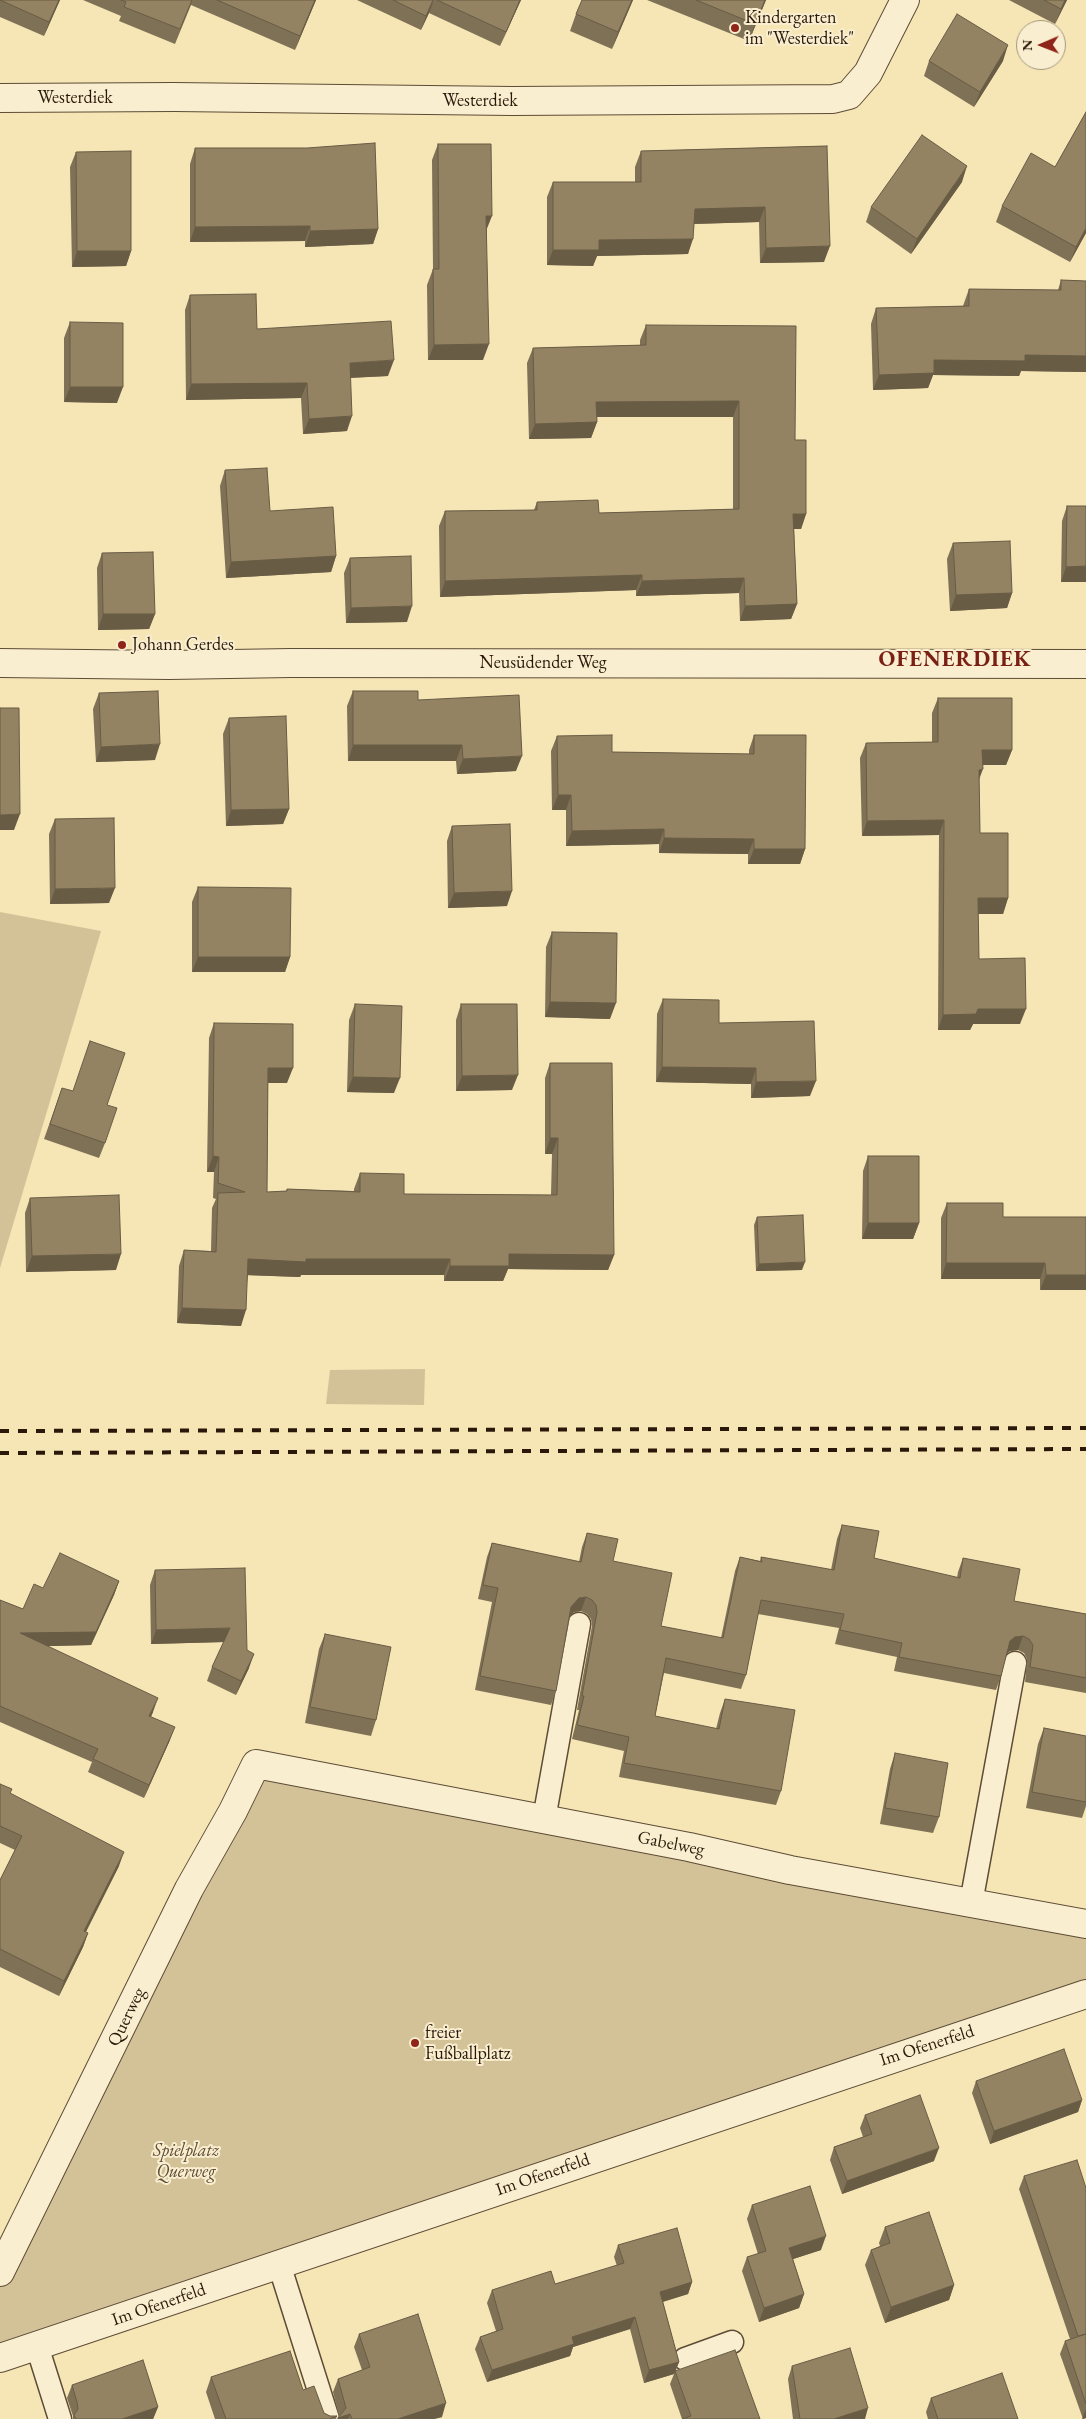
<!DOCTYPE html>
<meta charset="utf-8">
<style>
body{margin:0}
#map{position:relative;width:1086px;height:2419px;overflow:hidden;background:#f6e5b5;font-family:"EB Garamond",serif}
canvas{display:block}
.north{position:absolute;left:1016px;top:20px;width:50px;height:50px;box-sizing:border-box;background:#f9eecf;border:1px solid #a69981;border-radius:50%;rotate:269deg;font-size:14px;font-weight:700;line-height:20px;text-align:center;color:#2a190b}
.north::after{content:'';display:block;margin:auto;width:18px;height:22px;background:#8f2418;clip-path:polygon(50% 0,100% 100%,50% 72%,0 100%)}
</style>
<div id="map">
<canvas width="1086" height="2419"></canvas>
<div class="north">N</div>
</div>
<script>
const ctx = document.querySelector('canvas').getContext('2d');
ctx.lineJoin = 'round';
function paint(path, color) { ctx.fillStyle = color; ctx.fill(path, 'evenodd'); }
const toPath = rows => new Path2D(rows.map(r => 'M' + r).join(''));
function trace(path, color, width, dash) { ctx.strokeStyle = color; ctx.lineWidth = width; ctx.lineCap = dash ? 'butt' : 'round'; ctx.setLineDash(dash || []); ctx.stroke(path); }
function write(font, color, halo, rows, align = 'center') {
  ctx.font = font + ' "EB Garamond",serif'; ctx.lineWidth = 4; ctx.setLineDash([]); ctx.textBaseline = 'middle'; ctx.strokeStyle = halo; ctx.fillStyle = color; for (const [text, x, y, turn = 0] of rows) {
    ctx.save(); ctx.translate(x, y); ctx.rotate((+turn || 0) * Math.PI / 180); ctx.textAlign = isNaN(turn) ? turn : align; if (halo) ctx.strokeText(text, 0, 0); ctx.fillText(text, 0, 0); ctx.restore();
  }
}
const green = toPath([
 [0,912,101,931,0,1268],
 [425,1369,424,1405,326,1404,330,1370],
 [256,1764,1086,1923,1086,1992,0,2358,0,2272]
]);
const service = toPath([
 [544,1819,579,1624],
 [971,1903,1015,1663],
 [279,2264,328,2419],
 [37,2346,60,2419],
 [685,2359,732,2342]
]);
const minor = toPath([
 [0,98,174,97,512,101,833,99,849,95,868,73,905,0],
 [0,663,169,665,291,663,1086,664],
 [0,2272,189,1889,233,1811,256,1764,689,1847,790,1870,1086,1924],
 [0,2358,1086,1994]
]);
const rail = toPath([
 [0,1431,1086,1428],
 [0,1453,1086,1449]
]);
const wall = toPath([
 [0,0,60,0,44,36,0,17],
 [83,0,316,0,295,50,191,5,175,44,119,21,121,16],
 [357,0,521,0,500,46,429,13,421,30],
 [633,0,612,49,570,31,576,14],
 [647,0,766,0,749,41],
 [1009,0,1067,0,1055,24],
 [929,61,1003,61,974,107,924,76],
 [1086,112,1086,233,1070,262,996,222,1002,206,1055,167],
 [438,144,487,230,483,360,428,360,427,285,433,269,432,160],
 [827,146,824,262,760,263,759,222,694,224,688,254,597,256,593,266,547,265,547,197,553,182,635,182,635,167,641,151],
 [195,148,378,229,373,244,305,247,305,241,190,242,190,164],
 [76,152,131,251,126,266,72,267,70,167],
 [962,182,911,254,866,222,871,207],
 [1061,280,1086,281,1086,372,1021,371,1019,376,933,375,928,388,873,390,871,324,876,308,963,306,969,289,1058,290],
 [190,295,257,329,388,376,350,378,347,431,303,434,301,398,186,400,185,310],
 [70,322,117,403,64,402,64,338],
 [646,325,795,440,806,514,801,529,794,529,797,604,791,619,740,621,739,593,636,596,636,590,440,597,439,526,445,511,534,510,537,502,599,513,733,509,733,417,597,417,597,422,591,438,529,439,527,363,533,348,640,345,640,340],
 [225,470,270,511,336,556,331,572,226,578,220,486],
 [1067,506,1086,582,1061,582,1062,521],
 [953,543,1012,593,1007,608,950,611,947,559],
 [102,553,155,614,149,629,98,630,97,568],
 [350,558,407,622,346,623,344,573],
 [353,691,418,700,516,771,457,774,456,761,348,761,347,706],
 [99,693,155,760,96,762,93,709],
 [938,698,1012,750,1006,765,983,765,979,779,980,833,1008,898,1003,914,978,914,979,959,1020,1024,973,1024,970,1030,938,1030,939,835,862,836,860,758,866,743,932,742,932,713],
 [229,718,289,809,283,824,226,826,223,734],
 [754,735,805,849,800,864,748,864,748,854,659,853,659,844,566,846,566,810,552,810,551,751,557,736,612,752,749,754,749,750],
 [55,819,109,903,50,904,49,834],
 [452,826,507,906,448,908,447,841],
 [198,887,290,957,285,972,192,972,192,902],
 [552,932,610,1019,545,1017,546,947],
 [663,999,810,1096,751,1098,751,1084,656,1082,657,1014],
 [355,1004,394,1093,347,1092,349,1020],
 [461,1004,512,1090,456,1091,456,1020],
 [214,1023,287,1083,268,1083,267,1192,286,1191,287,1189,354,1191,354,1189,360,1173,404,1194,551,1195,552,1154,545,1154,545,1078,550,1063,614,1255,608,1270,508,1269,503,1281,444,1281,444,1275,301,1275,300,1277,248,1275,241,1326,177,1323,179,1266,184,1250,211,1251,212,1208,216,1199,213,1198,214,1172,207,1172,209,1038],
 [62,1088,105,1143,99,1158,44,1139],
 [868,1156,919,1223,913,1239,862,1239,863,1171],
 [30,1198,116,1270,26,1272,25,1213],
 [947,1203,1003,1217,1086,1217,1040,1290,1040,1279,941,1279,941,1218],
 [757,1217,802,1270,756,1271,754,1225],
 [842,1525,874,1558,957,1578,958,1572,963,1558,1014,1601,1086,1614,1086,1693,1025,1682,1027,1659,1024,1653,1018,1650,1010,1651,1007,1653,1001,1676,996,1690,894,1671,897,1657,835,1644,839,1628,758,1614,746,1675,741,1689,664,1673,655,1716,716,1729,720,1713,725,1699,781,1791,776,1805,619,1777,624,1751,572,1739,579,1710,577,1710,592,1626,591,1619,587,1614,581,1611,574,1612,570,1617,556,1691,551,1705,475,1690,492,1602,478,1599,487,1557,492,1543,579,1562,582,1547,587,1533,613,1561,661,1626,721,1638,735,1571,740,1557,760,1561,761,1557,831,1570,837,1539],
 [155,1570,247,1650,249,1668,236,1695,207,1681,212,1667,224,1642,151,1644,150,1585],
 [119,1581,114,1595,91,1645,48,1646,153,1712,151,1717,170,1740,144,1798,88,1772,92,1762,0,1722,0,1600,23,1609,43,1588],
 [325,1634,376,1720,371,1736,305,1723,319,1649],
 [1044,1728,1086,1736,1086,1806,1082,1818,1026,1808,1038,1744],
 [895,1753,939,1817,933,1833,880,1824,890,1769],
 [0,1784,10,1794,119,1866,86,1932,88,1933,83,1947,59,1996,0,1967,0,1880,15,1850,0,1843],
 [976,2081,1082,2100,1078,2112,990,2144,972,2093],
 [865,2115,934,2161,842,2194,830,2160,834,2147,863,2137,860,2128],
 [1024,2176,1086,2188,1086,2418,1083,2419,1060,2354,1065,2341,1070,2339,1019,2189],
 [752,2205,821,2250,793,2259,804,2294,799,2308,759,2322,742,2271,747,2257,758,2254,747,2219],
 [885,2227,954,2285,949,2300,885,2323,865,2265,871,2250,880,2246,879,2243],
 [618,2245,692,2282,688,2294,663,2302,679,2362,676,2370,760,2419,682,2419,670,2384,674,2374,644,2383,630,2329,573,2347,570,2356,487,2382,475,2349,480,2337,496,2331,487,2303,492,2290,555,2284,617,2266,614,2257],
 [359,2334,442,2417,434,2419,337,2419,339,2416,333,2392,338,2379,362,2370,354,2347],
 [792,2366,865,2419,793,2419,788,2379],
 [211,2377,303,2390,324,2413,330,2416,337,2416,336,2419,215,2419,206,2392],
 [72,2385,158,2407,153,2419,73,2419,73,2416,67,2398],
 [931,2398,1018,2419,928,2419,926,2412]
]);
const shadedWall = toPath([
 [59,0,60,0,44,36,49,22],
 [315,0,316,0,295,50,300,36],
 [434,0,429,13,421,30,426,16],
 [520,0,521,0,500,46,506,32],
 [632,0,633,0,612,49,618,32],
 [765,0,766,0,749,41,755,24],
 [1065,0,1067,0,1055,24,1061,9],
 [1008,45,1003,61,974,107,980,92],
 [967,166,962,182,911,254,917,239],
 [765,207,759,222,690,224,695,209],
 [486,216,492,216,486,231],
 [310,226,305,241,190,242,195,227],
 [1086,228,1086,233,1070,262,1076,247],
 [378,229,373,244,305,247,310,231],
 [693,239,688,254,597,256,593,266,547,265,553,250,599,240],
 [830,246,824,262,760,263,766,248],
 [77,251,131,251,126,266,72,267],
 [489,344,483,360,428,360,434,345],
 [1025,355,1086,356,1086,372,1021,371,1019,376,933,375,928,388,873,390,879,375,934,360],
 [394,360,388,376,344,378,350,363],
 [307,383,301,398,186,400,191,384],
 [70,387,123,387,117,403,64,402],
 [739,401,733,417,591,417,596,402],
 [352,416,347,431,303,434,309,419],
 [597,422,591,438,529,439,535,424],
 [793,514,806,514,801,529,788,529],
 [336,556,331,572,226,578,231,562],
 [1086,566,1086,582,1061,582,1066,567],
 [642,575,636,590,440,597,445,581],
 [744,578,739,593,636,596,642,581],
 [1012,593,1007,608,950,611,956,595],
 [797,604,791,619,740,621,745,606],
 [412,606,407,622,346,623,351,608],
 [103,614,155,614,149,629,98,630],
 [160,744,155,760,96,762,101,747],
 [353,745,462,745,456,761,348,761],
 [982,750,1012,750,1006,765,977,765],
 [522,756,516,771,457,774,463,759],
 [983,769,977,785,979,770],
 [558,795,571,795,566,810,552,810],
 [289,809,283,824,226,826,231,810],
 [20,814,14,830,0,830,0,815],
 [944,820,939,835,862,836,867,821],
 [664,829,659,844,566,846,572,831],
 [664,838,754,839,748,854,659,853],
 [754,849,805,849,800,864,748,864],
 [115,888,109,903,50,904,55,889],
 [512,891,507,906,448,908,454,893],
 [978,898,1008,898,1003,914,973,914],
 [198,957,290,957,285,972,192,972],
 [550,1002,616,1003,610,1019,545,1017],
 [978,1009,1026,1009,1020,1024,973,1024,970,1030,938,1030,943,1015],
 [662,1067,756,1068,751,1084,656,1082],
 [268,1068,293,1068,287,1083,262,1083],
 [518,1075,512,1090,456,1091,462,1076],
 [353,1077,400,1078,394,1093,347,1092],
 [816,1081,810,1096,751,1098,756,1082],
 [550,1138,558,1138,552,1154,545,1154],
 [213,1156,219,1157,214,1172,207,1172],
 [868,1223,919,1223,913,1239,862,1239],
 [121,1254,116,1270,26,1272,32,1256],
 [509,1254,614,1255,608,1270,508,1269,503,1281,444,1281,450,1266],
 [248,1259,450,1259,444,1275,301,1275,300,1277,243,1275],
 [805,1262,802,1270,756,1271,759,1264],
 [946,1263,1045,1263,1040,1279,941,1279],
 [1046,1275,1086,1275,1086,1290,1040,1290],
 [182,1308,246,1310,241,1326,177,1323],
 [119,1581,114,1595,91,1645,15,1647,20,1633],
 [586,1597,581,1611,574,1612,566,1621,571,1607,579,1598],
 [230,1628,225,1642,151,1644,156,1630],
 [1023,1636,1018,1650,1010,1651,1005,1655,1010,1641,1015,1637],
 [254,1654,249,1668,236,1695,241,1681],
 [158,1698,153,1712,144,1730,149,1716],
 [175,1727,170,1740,144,1798,149,1785],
 [124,1852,119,1866,79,1945,84,1931],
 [88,1933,83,1947,59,1996,64,1981],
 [1082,2100,1078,2112,990,2144,994,2131],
 [939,2148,934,2161,842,2194,847,2181],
 [826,2236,821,2250,784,2262,789,2248],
 [692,2282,688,2294,655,2304,660,2292],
 [954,2285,949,2300,885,2323,891,2307],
 [804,2294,799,2308,759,2322,764,2308],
 [635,2317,630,2329,573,2347,570,2356,487,2382,492,2370,572,2337],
 [679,2362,674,2374,644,2383,649,2370],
 [446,2403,442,2417,434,2419,398,2419],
 [158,2407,153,2419,122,2419],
 [868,2408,865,2419,834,2419],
 [1086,2409,1086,2418,1082,2419],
 [350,2414,348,2419,337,2419,338,2418]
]);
const building = toPath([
 [0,0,59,0,49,22,0,0],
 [121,0,192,0,180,29,124,7,126,2,121,0],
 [217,0,315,0,300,36,217,0],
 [393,0,433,0,426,16,393,0],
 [437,0,520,0,506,32,437,0],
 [582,0,632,0,618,32,576,14,582,0],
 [696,0,765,0,755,24,696,0],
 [1044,0,1065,0,1061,9,1044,0],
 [957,14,1008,45,980,92,929,61,957,14],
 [1086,112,1086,228,1076,247,1002,206,1031,153,1055,167,1086,112],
 [922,135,967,166,917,239,871,207,922,135],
 [375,143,378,229,310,231,310,226,195,227,195,148,307,148,375,143],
 [438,144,491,144,492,216,486,216,489,344,434,345,433,269,439,269,438,144],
 [827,146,830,246,766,248,765,207,695,209,693,239,599,240,599,250,553,250,553,182,641,182,641,151,827,146],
 [131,151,131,251,77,251,76,152,131,151],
 [1061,280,1086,281,1086,356,1025,355,1025,361,934,360,934,373,879,375,876,308,969,306,969,289,1061,290,1061,280],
 [256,294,257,329,391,321,394,360,350,363,352,416,309,419,307,383,191,384,190,295,256,294],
 [70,322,123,323,123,387,70,387,70,322],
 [646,325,796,326,795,440,806,440,806,514,793,514,797,604,745,606,744,578,642,581,642,575,445,581,445,511,537,510,537,502,598,500,599,513,739,509,739,401,596,402,597,422,535,424,533,348,646,345,646,325],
 [267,468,270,511,333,507,336,556,231,562,225,470,267,468],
 [1067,506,1086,506,1086,566,1066,567,1067,506],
 [1010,541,1012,593,956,595,953,543,1010,541],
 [153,552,155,614,103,614,102,553,153,552],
 [411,556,412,606,351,608,350,558,411,556],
 [158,691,160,744,101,747,99,693,158,691],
 [353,691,418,691,418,700,519,695,522,756,463,759,462,745,353,745,353,691],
 [938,698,1012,698,1012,750,982,750,983,769,979,770,980,833,1008,833,1008,898,978,898,979,959,1025,958,1026,1009,978,1009,976,1014,943,1015,944,820,867,821,866,743,938,742,938,698],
 [0,708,19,708,20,814,0,815,0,708],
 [286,716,289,809,231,810,229,718,286,716],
 [612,735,612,752,754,754,754,735,806,735,805,849,754,849,754,839,664,838,664,829,572,831,571,795,558,795,557,736,612,735],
 [114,818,115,888,55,889,55,819,114,818],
 [510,824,512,891,454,893,452,826,510,824],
 [198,887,291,888,290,957,198,957,198,887],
 [552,932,617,933,616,1003,550,1002,552,932],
 [663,999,719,1000,719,1023,814,1021,816,1081,756,1082,756,1068,662,1067,663,999],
 [355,1004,402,1006,400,1078,353,1077,355,1004],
 [461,1004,517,1004,518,1075,462,1076,461,1004],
 [214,1023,293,1024,293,1068,268,1068,267,1192,287,1191,287,1189,360,1192,360,1173,404,1174,404,1194,557,1195,558,1138,550,1138,550,1063,612,1063,614,1255,509,1254,509,1266,450,1266,450,1259,306,1259,306,1262,248,1259,246,1310,182,1308,184,1250,216,1252,218,1193,245,1192,218,1183,219,1157,213,1156,214,1023],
 [90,1041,125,1053,107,1105,117,1108,105,1143,50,1124,62,1088,73,1091,90,1041],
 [868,1156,919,1156,919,1223,868,1223,868,1156],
 [119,1195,121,1254,32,1256,30,1198,119,1195],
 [947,1203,1003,1203,1003,1217,1086,1217,1086,1275,1046,1275,1045,1263,946,1263,947,1203],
 [803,1215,805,1262,759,1264,757,1217,803,1215],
 [842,1525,879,1531,874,1558,960,1578,963,1558,1020,1569,1014,1601,1086,1614,1086,1678,1030,1667,1033,1645,1029,1639,1023,1636,1015,1637,1010,1641,1001,1676,899,1657,902,1643,840,1630,844,1614,761,1600,746,1675,666,1658,655,1716,719,1729,725,1699,795,1710,781,1791,624,1763,629,1737,577,1725,584,1696,582,1696,597,1612,596,1605,592,1600,586,1597,579,1598,571,1607,556,1691,480,1676,498,1588,483,1585,492,1543,581,1562,587,1533,618,1539,613,1561,672,1573,661,1626,723,1638,740,1557,762,1562,761,1557,834,1570,842,1525],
 [60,1553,119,1581,96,1632,20,1633,158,1698,149,1716,175,1727,149,1785,93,1759,98,1749,0,1706,0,1600,23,1609,34,1584,43,1588,60,1553],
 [245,1568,247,1650,254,1654,241,1681,212,1667,230,1628,156,1630,155,1570,245,1568],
 [325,1634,391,1647,376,1720,310,1707,325,1634],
 [1044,1728,1086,1736,1086,1802,1032,1792,1044,1728],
 [895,1753,948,1763,939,1817,885,1808,895,1753],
 [0,1784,12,1789,10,1793,124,1852,84,1931,88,1933,64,1981,0,1949,0,1880,22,1836,0,1826,0,1784],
 [1064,2049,1082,2100,994,2131,976,2081,1064,2049],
 [920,2095,939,2148,847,2181,834,2147,872,2134,865,2115,920,2095],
 [1077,2160,1086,2188,1086,2334,1078,2336,1024,2176,1077,2160],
 [810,2186,826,2236,789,2248,804,2294,764,2308,747,2257,766,2251,752,2205,810,2186],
 [929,2212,954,2285,891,2307,871,2250,890,2243,885,2227,929,2212],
 [677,2228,692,2282,660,2292,679,2362,649,2370,635,2317,572,2337,574,2344,492,2370,480,2337,503,2329,492,2290,551,2271,555,2284,624,2263,618,2245,677,2228],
 [418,2314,446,2403,398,2419,352,2419,350,2414,338,2418,346,2408,338,2379,370,2367,359,2334,418,2314],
 [1086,2334,1086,2404,1065,2341,1086,2334],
 [850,2348,868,2408,834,2419,800,2419,792,2366,850,2348],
 [735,2350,760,2419,682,2419,691,2416,675,2371,735,2350],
 [290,2351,303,2390,314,2386,324,2413,330,2416,337,2416,329,2419,226,2419,211,2377,290,2351],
 [143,2360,158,2407,122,2419,76,2419,74,2415,78,2409,77,2402,72,2385,143,2360],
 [1002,2373,1018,2419,938,2419,931,2398,1002,2373]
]);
const markers = [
 [735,28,5,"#8f2418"],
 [122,645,5,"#8f2418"],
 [415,2043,5,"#8f2418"]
];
const poiNames = [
 ["Kindergarten",745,18],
 ["im \"Westerdiek\"",745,39],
 ["Johann Gerdes",132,645],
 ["freier",425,2033],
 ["Fußballplatz",425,2054]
];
const streetNames = [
 ["Westerdiek",75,98],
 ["Westerdiek",480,101],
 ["Neusüdender Weg",543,663],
 ["Gabelweg",671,1844,11],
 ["Querweg",127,2017,-64],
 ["Im Ofenerfeld",927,2046,-18],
 ["Im Ofenerfeld",543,2175,-19],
 ["Im Ofenerfeld",159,2305,-19]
];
const parkNames = [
 ["Spielplatz",186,2151],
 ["Querweg",186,2172]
];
const districtNames = [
 ["OFENERDIEK",955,660]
];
paint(green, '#d3c298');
trace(service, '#5d4c36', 25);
trace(minor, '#5d4c36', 30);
trace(service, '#f9eecf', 22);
trace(minor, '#f9eecf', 28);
trace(rail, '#2a190b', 4, [9, 9]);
paint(wall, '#7f7155');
paint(shadedWall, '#685c45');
paint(building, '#948363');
trace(building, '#685c45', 1);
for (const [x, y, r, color] of markers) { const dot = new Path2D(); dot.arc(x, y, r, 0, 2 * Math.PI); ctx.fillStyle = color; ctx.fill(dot); trace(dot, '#f9eecf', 2); }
write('18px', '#2a190b', '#f9eecf', poiNames, 'left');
write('18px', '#2a190b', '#f9eecf', streetNames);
write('italic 18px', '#5d4c35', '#f9eecf', parkNames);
ctx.letterSpacing = '1px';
write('bold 22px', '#7a1f14', '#f9eecf', districtNames);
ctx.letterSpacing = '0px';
</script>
